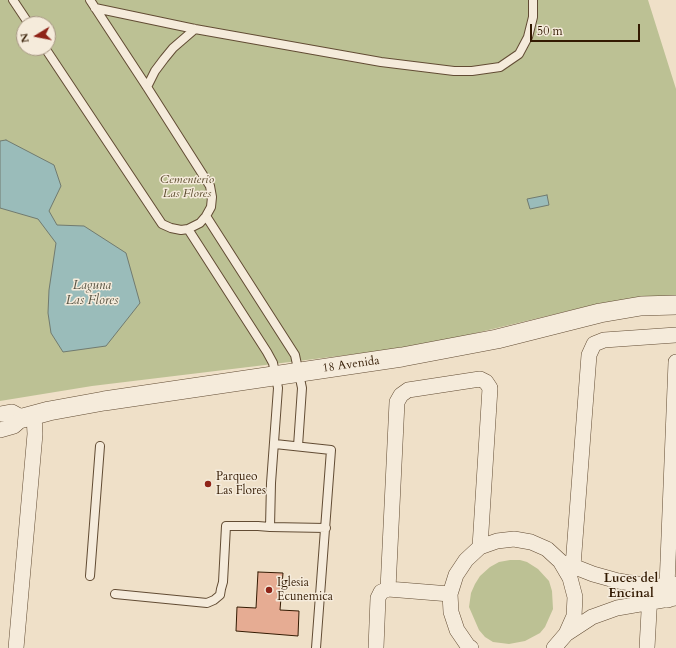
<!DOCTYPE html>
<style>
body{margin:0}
#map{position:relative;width:676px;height:648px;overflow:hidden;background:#efe0c8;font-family:Cardo,serif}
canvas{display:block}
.north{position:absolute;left:16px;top:16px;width:40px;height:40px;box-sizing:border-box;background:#f5ebdb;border:1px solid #a79784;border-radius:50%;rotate:260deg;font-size:11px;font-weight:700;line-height:16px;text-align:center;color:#331a02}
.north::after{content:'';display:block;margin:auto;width:14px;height:18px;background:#8f2418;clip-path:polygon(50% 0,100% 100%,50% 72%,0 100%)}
.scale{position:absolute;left:530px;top:24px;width:110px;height:18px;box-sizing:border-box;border:2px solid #331a02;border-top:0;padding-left:5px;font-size:12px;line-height:14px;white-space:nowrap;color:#331a02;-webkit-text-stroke:3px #f5ebdb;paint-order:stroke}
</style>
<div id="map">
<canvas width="676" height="648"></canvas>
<div class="north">N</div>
<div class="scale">50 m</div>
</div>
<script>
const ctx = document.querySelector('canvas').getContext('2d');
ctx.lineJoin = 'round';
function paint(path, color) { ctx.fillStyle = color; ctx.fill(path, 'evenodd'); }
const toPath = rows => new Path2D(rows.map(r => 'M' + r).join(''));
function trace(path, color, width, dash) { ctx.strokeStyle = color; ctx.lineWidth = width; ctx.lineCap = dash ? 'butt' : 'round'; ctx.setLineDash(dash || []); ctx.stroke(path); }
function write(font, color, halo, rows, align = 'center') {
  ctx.font = font + ' Cardo,serif'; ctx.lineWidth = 3; ctx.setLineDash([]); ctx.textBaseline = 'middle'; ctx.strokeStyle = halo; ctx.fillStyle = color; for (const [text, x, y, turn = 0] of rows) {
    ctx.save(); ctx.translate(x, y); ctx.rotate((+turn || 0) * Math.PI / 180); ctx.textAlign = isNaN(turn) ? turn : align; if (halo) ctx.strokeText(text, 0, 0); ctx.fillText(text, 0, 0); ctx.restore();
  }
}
const green = toPath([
 [0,0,648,0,676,89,676,296,639,297,597,304,451,339,397,349,92,386,0,401],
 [24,24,48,24,48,48,24,48],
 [510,560,520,560,527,562,538,569,549,581,552,591,553,609,545,627,540,633,525,641,509,644,493,642,485,637,479,630,469,607,471,593,475,584,480,576,490,567,499,562]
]);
const water = toPath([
 [6,140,54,165,61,186,49,211,57,225,84,226,126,253,140,303,106,346,63,352,51,333,48,313,49,290,56,243,38,219,0,208,0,141,6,140],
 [547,195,549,205,530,209,527,199,547,195]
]);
const building = toPath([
 [258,572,283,573,280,610,299,611,298,636,236,631,237,607,256,608,258,572]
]);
const service = toPath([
 [13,0,29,24],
 [95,8,195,29,381,62,454,71,472,71,500,67,519,54,528,37,533,17,533,0],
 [45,48,162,224,171,228,181,230,188,229,200,223,206,216,211,207,212,197,210,186,147,87,90,0],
 [147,87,155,71,164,59,173,48,195,29],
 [206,216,295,355,302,388,298,446],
 [188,229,267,352,273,363,278,388,271,483,270,527],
 [275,444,331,450,316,648],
 [90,576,100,446],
 [115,594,207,603,214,600,220,595,221,589,223,582,226,526,258,526,270,527,326,528]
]);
const minor = toPath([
 [0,414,12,412,23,418,14,426,0,430],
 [565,563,593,574,618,581,650,586,667,586,676,584],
 [573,566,589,355,594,344,604,340,676,335],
 [388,589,397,402,401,395,408,390,480,379,486,382,490,388,480,547],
 [668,600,667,586,676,362],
 [566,634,592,617,617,608,676,598],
 [16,648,35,434,34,415],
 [376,648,378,598,381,592,388,589,450,594],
 [471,648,468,646,457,630,451,612,450,594,456,575,466,560,480,547,497,541,514,539,531,542,547,549,560,561,570,578,575,597,574,616,566,634,554,648],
 [647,648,650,593]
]);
const tertiary = toPath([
 [23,418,49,411,104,401,402,357,497,339,600,313,641,306,676,305]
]);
const markers = [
 [208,484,4,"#8f2418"],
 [269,590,4,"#8f2418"]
];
const parkNames = [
 ["Cementerio",187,180],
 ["Las Flores",187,194]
];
const streetNames = [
 ["18 Avenida",351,365,-8]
];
const poiNames = [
 ["Parqueo",216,477],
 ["Las Flores",216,491],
 ["Iglesia",277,583],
 ["Ecunemica",277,597]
];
const waterNames = [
 ["Laguna",92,286],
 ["Las Flores",92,301]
];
const neighbourhoodNames = [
 ["Luces del",631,579],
 ["Encinal",631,594]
];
paint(green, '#bcc194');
paint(water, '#9abcba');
trace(water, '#717b70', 1);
paint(building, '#e6ac93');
trace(building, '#331a02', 1);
trace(service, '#624c34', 10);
trace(minor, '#624c34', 16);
trace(tertiary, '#624c34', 20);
trace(service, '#f5ebdb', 8);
trace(minor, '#f5ebdb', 15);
trace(tertiary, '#f5ebdb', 19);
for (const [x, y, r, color] of markers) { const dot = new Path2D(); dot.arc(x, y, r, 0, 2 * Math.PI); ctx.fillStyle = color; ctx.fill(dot); trace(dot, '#f5ebdb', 1.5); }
write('italic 12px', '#5c4c2e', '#f5ebdb', parkNames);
write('12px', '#331a02', '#f5ebdb', streetNames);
write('12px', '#331a02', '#f5ebdb', poiNames, 'left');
write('italic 13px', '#575342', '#f5ebdb', waterNames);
write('bold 13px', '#331a02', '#f5ebdb', neighbourhoodNames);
</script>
